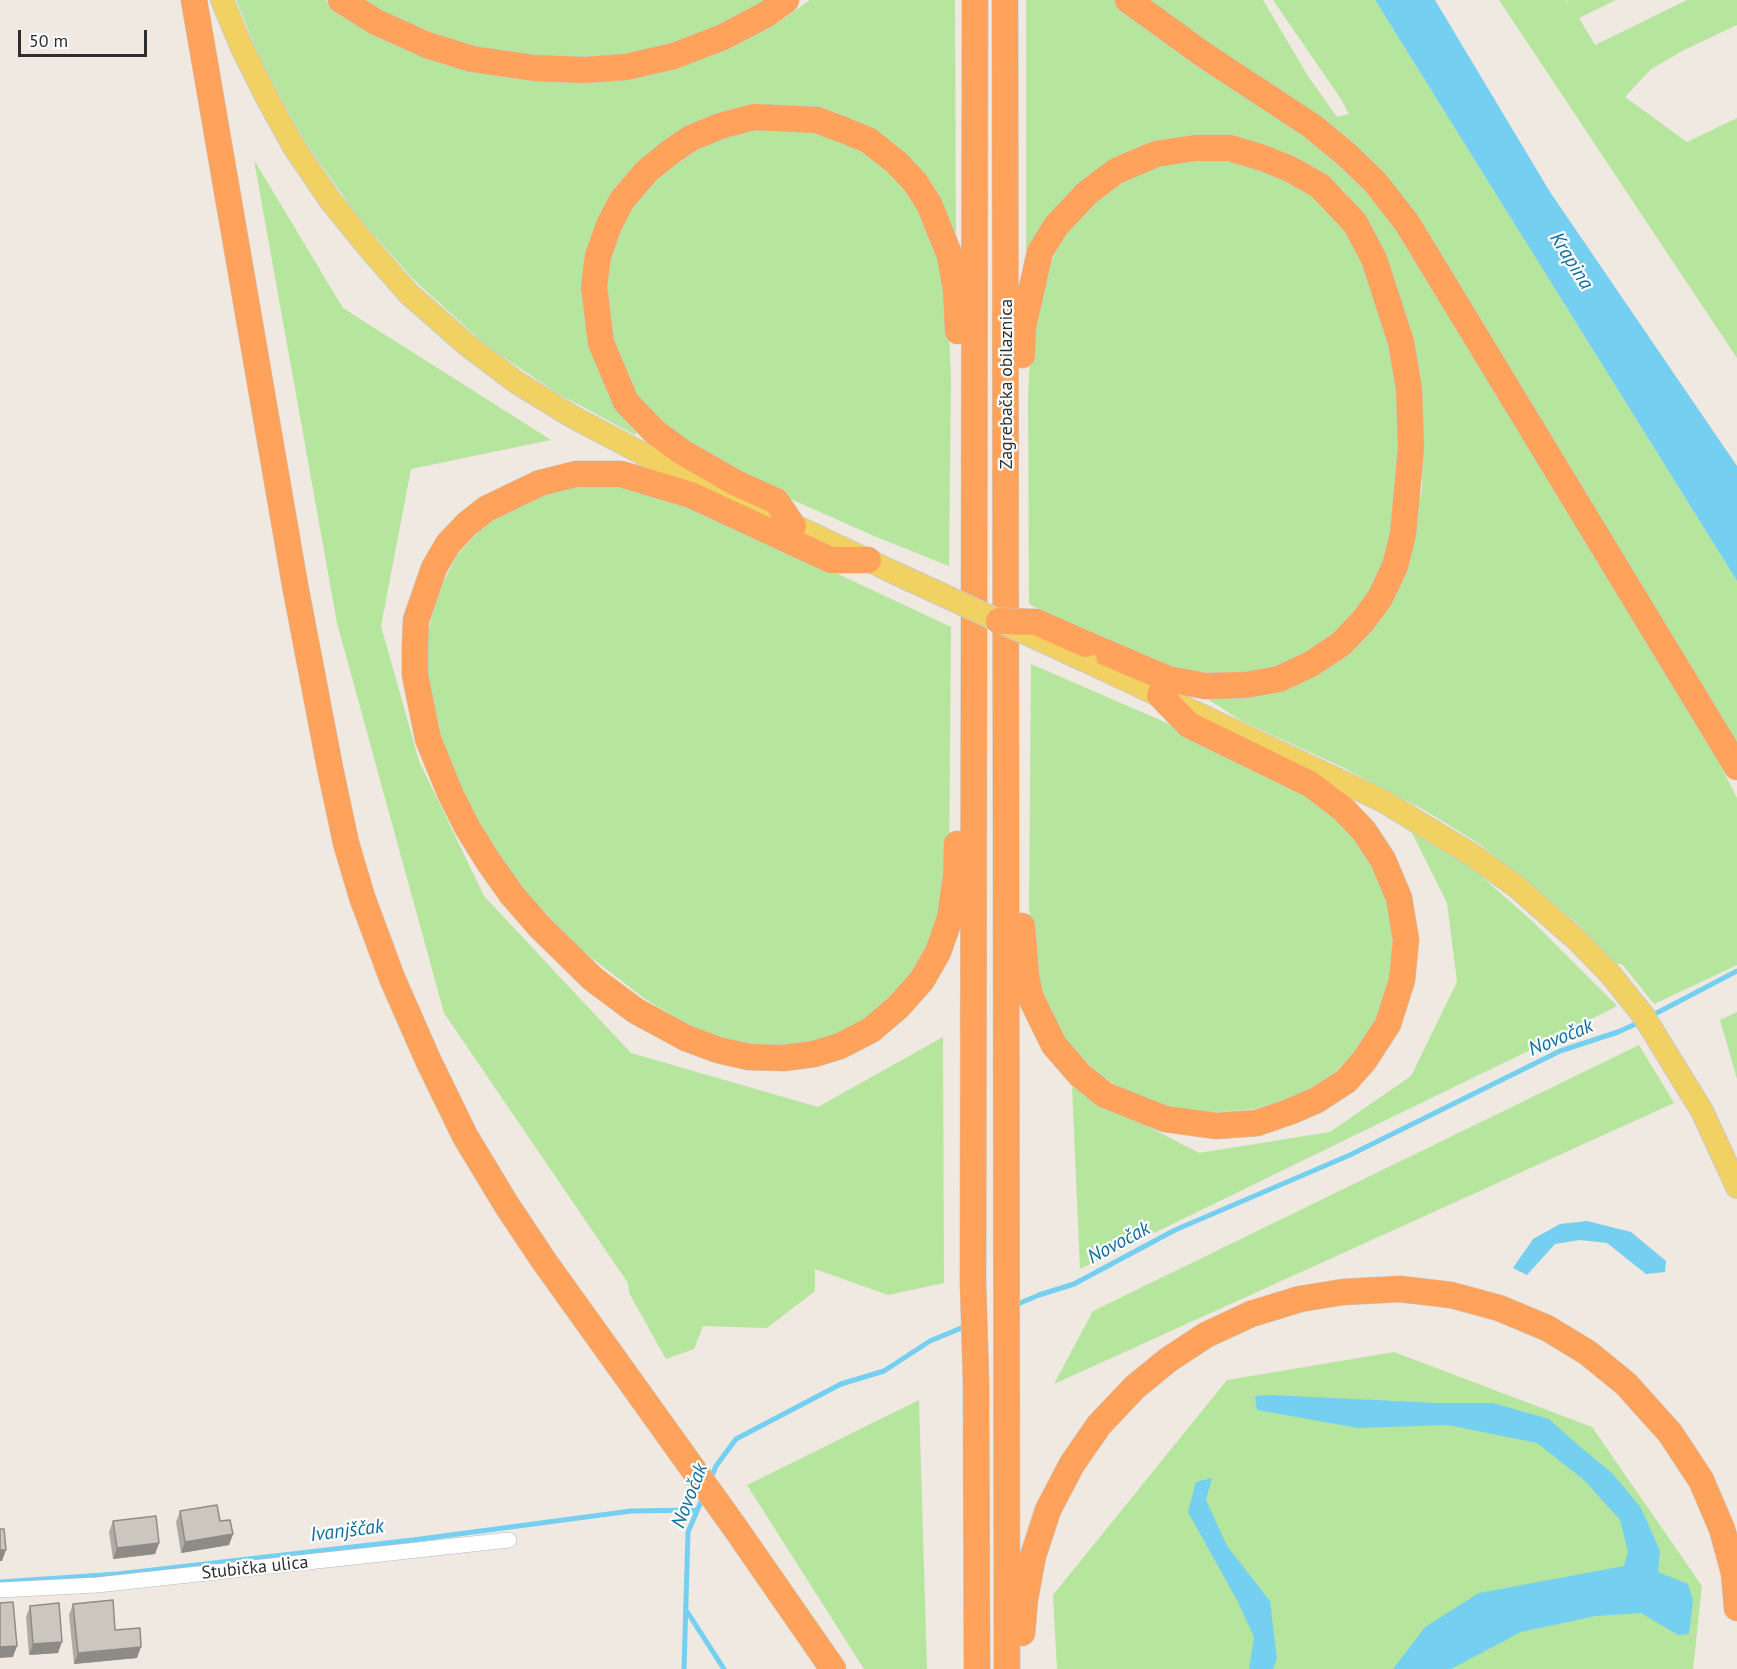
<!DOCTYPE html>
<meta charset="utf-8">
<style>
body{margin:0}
#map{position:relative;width:1737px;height:1669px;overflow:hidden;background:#efe9e1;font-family:"PT Sans",sans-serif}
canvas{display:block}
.scale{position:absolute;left:18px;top:30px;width:129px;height:27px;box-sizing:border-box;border:3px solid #2e2e2e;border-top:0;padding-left:8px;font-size:18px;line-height:21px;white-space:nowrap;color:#2e2e2e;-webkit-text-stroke:4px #fff;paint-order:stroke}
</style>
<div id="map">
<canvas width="1737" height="1669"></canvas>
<div class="scale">50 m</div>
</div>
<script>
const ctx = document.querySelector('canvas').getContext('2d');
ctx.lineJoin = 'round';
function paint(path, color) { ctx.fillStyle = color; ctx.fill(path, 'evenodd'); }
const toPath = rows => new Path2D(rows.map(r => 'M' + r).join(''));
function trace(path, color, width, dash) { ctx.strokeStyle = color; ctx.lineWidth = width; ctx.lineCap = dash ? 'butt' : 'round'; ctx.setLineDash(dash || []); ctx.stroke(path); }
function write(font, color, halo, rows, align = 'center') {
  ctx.font = font + ' "PT Sans",sans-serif'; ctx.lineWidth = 4.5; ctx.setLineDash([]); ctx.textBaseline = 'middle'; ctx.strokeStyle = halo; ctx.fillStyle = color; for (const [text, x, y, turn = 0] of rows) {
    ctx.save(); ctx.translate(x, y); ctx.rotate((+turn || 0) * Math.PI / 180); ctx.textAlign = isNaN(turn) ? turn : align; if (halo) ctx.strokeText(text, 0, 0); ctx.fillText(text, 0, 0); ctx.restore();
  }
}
const green = toPath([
 [236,0,325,0,351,18,404,46,668,69,716,54,773,26,810,0,955,0,956,240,832,115,787,105,732,110,630,173,586,323,597,367,618,406,639,429,635,435,557,393,487,346,414,280,357,216,304,140,261,62],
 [357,0,771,0,736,21,652,52,572,62,455,46],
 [1026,0,1114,0,1141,23,1311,139,1375,197,1404,238,1706,736,1737,798,1737,965,1654,1004,1622,964,1616,964,1577,923,1481,845,1426,811,1342,767,1240,720,1203,696,1312,676,1409,551,1422,488,1422,439,1370,225,1343,190,1295,157,1258,143,1204,136,1156,143,1031,250,1026,250],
 [1150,0,1263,0,1308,76,1337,117,1349,114,1341,99,1273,0,1375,0,1737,581,1737,742,1522,391,1443,258,1203,41],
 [1499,0,1565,0,1569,6,1566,0,1616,0,1579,18,1595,45,1687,0,1737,0,1737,25,1684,50,1651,69,1625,97,1687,142,1737,118,1737,358],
 [743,129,813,131,846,143,872,156,896,179,913,200,938,254,949,331,951,379,949,566,874,536,739,476,664,429,635,397,607,325,605,290,609,256,633,203,681,155],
 [1226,158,1266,170,1298,186,1332,212,1353,243,1373,280,1394,362,1398,408,1400,459,1397,504,1388,548,1377,577,1359,607,1333,637,1293,659,1257,674,1221,674,1171,668,1107,644,1029,604,1028,399,1031,332,1043,281,1063,235,1097,198,1120,181,1151,168,1183,159],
 [254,160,343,308,551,440,411,469,381,626,419,761,484,896,631,1053,818,1107,943,1037,944,1283,888,1295,815,1269,815,1291,767,1328,703,1326,694,1349,666,1359,629,1293,628,1283,444,1013,337,623],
 [598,484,642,487,691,505,951,627,949,876,940,914,925,954,905,983,879,1011,840,1034,793,1045,744,1044,694,1028,645,999,576,946,516,881,477,821,441,747,429,700,426,644,435,599,457,555,484,526,517,505,560,488],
 [1031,664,1197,736,1321,805,1349,831,1372,863,1388,900,1396,939,1393,971,1381,1011,1362,1045,1331,1076,1298,1096,1255,1109,1211,1113,1169,1108,1135,1096,1108,1080,1078,1056,1054,1027,1039,992,1034,962,1029,908],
 [1407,823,1461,858,1532,921,1617,1006,1532,1049,1080,1269,1072,1087,1199,1153,1330,1132,1411,1076,1457,982,1447,903],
 [1737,1012,1737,1079,1720,1020],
 [1639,1045,1674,1103,1054,1384,1093,1311],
 [1394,1352,1592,1427,1702,1586,1693,1669,1057,1669,1053,1595,1227,1380],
 [919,1400,927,1669,864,1669,747,1485]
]);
const water = toPath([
 [1375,0,1435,0,1550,192,1737,466,1737,581],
 [1587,1221,1631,1232,1666,1261,1665,1272,1646,1274,1607,1243,1580,1240,1555,1244,1527,1275,1513,1268,1533,1239,1560,1224],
 [1271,1395,1435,1403,1493,1403,1549,1419,1579,1446,1612,1473,1641,1508,1660,1551,1658,1572,1688,1584,1693,1600,1689,1634,1678,1635,1641,1613,1596,1616,1521,1632,1451,1669,1393,1669,1425,1627,1479,1593,1624,1566,1628,1552,1620,1520,1584,1480,1537,1443,1448,1425,1358,1428,1257,1410,1255,1396],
 [1212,1478,1206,1500,1227,1546,1270,1601,1277,1659,1273,1669,1249,1669,1254,1637,1238,1602,1188,1512,1196,1482]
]);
const stream = toPath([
 [1651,1016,1737,971],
 [1013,1306,1039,1295,1074,1284,1175,1230,1350,1155,1560,1051,1618,1032,1640,1022],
 [710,1480,716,1466,736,1439,841,1384,884,1371,930,1341,966,1326],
 [0,1582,118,1574,413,1540,631,1511,697,1510],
 [686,1610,724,1669],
 [684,1669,688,1532,703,1497]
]);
const street = toPath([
 [0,1590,97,1585,509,1540]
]);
const primary = toPath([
 [222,0,242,48,267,98,294,147,330,200,368,247,408,293,467,345,516,382,573,417,649,457,895,573],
 [1086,661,1383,801,1474,856,1517,887,1577,940,1611,975,1643,1015,1702,1111,1737,1187]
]);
const highway = toPath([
 [194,0,295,585,330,768,346,843,362,897,392,978,428,1060,465,1136,506,1204,544,1261,736,1529,833,1669],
 [341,0,376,22,427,45,472,59,534,68,584,70,626,67,674,56,723,37,767,14,786,0],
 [975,0,973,1284,976,1381,977,1669],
 [1005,0,1007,1669],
 [1128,0,1204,55,1312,126,1347,155,1375,182,1407,223,1737,767],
 [1022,355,1023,327,1040,252,1056,226,1087,193,1116,171,1156,154,1195,148,1230,148,1263,158,1290,169,1320,186,1355,223,1374,259,1401,342,1409,389,1411,448,1403,534,1395,566,1380,598,1363,621,1341,644,1311,664,1279,679,1245,685,1205,686,1168,679,1086,644],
 [793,526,776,501,736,483,682,452,655,432,626,402,601,343,594,286,598,256,609,225,622,200,647,171,669,153,691,138,720,126,754,117,817,120,846,131,868,140,896,162,915,182,929,204,950,256,956,290,958,331],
 [868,560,831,560,691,495,621,474,576,474,540,483,486,509,467,524,448,544,434,568,416,620,415,645,415,675,428,739,450,793,467,827,488,861,512,895,539,926,593,979,636,1011,686,1038,718,1050,749,1057,784,1058,814,1054,840,1046,871,1030,898,1007,922,980,938,952,950,918,956,877,957,844],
 [1022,926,1026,975,1030,996,1054,1045,1080,1075,1105,1095,1165,1119,1216,1126,1257,1123,1289,1112,1317,1100,1346,1081,1364,1061,1388,1024,1402,980,1406,940,1399,898,1383,860,1364,831,1343,809,1310,784,1189,725,1160,695],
 [1022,1633,1025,1599,1033,1556,1048,1510,1072,1464,1099,1425,1135,1387,1168,1360,1206,1335,1251,1314,1300,1299,1343,1292,1400,1289,1451,1295,1499,1308,1547,1328,1588,1353,1626,1384,1670,1433,1701,1480,1722,1529,1734,1573,1737,1608]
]);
const primaryBridge = toPath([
 [895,573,1086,661]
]);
const highwayBridge = toPath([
 [999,621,1036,622,1086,644]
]);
const wall = toPath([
 [180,1511,233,1534,229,1545,181,1553,176,1522],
 [113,1521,159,1543,155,1554,113,1559,109,1532],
 [73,1604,115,1630,137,1658,74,1664,69,1615],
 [30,1606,58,1653,29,1655,26,1617]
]);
const shadedWall = toPath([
 [233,1534,229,1545,181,1553,185,1542],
 [159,1543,155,1554,113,1559,117,1548],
 [0,1550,6,1550,2,1561,0,1561],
 [62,1642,58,1653,29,1655,33,1644],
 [17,1646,13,1657,0,1658,0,1647],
 [141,1647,137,1658,74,1664,78,1653]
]);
const building = toPath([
 [217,1505,220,1521,230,1520,233,1534,185,1542,180,1511,217,1505],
 [156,1516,159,1543,117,1548,113,1521,156,1516],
 [0,1529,4,1529,6,1550,0,1550,0,1529],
 [113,1600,115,1630,140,1628,141,1647,78,1653,73,1604,113,1600],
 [13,1602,17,1646,0,1647,0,1603,13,1602],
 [59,1603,62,1642,33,1644,30,1606,59,1603]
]);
const streetNames = [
 ["Zagrebačka obilaznica",1007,384,-90],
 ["Stubička ulica",255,1568,-6]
];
const waterNames = [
 ["Krapina",1571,261,58],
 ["Novočak",1561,1038,-22],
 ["Novočak",1119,1243,-28],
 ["Novočak",690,1496,-69],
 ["Ivanjščak",347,1531,-7]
];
paint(green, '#b6e59e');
paint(water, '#75cff0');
trace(stream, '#75cff0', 5);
trace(street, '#b4b7c1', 16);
trace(primary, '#c9c9c9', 24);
trace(highway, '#c9c9c9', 27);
trace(street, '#fff', 15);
trace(primary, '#f2d163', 22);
trace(highway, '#ffa35c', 26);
trace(primaryBridge, '#c9c9c9', 24, []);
trace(highwayBridge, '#c9c9c9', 27, []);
trace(primaryBridge, '#f2d163', 22);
trace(highwayBridge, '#ffa35c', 26);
paint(wall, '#afaba4');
paint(shadedWall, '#8e8b86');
paint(building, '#cbc7bf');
trace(building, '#8e8b86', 1.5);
write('18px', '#2e2e2e', '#fff', streetNames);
write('italic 20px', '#0d6fa3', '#fff', waterNames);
</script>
